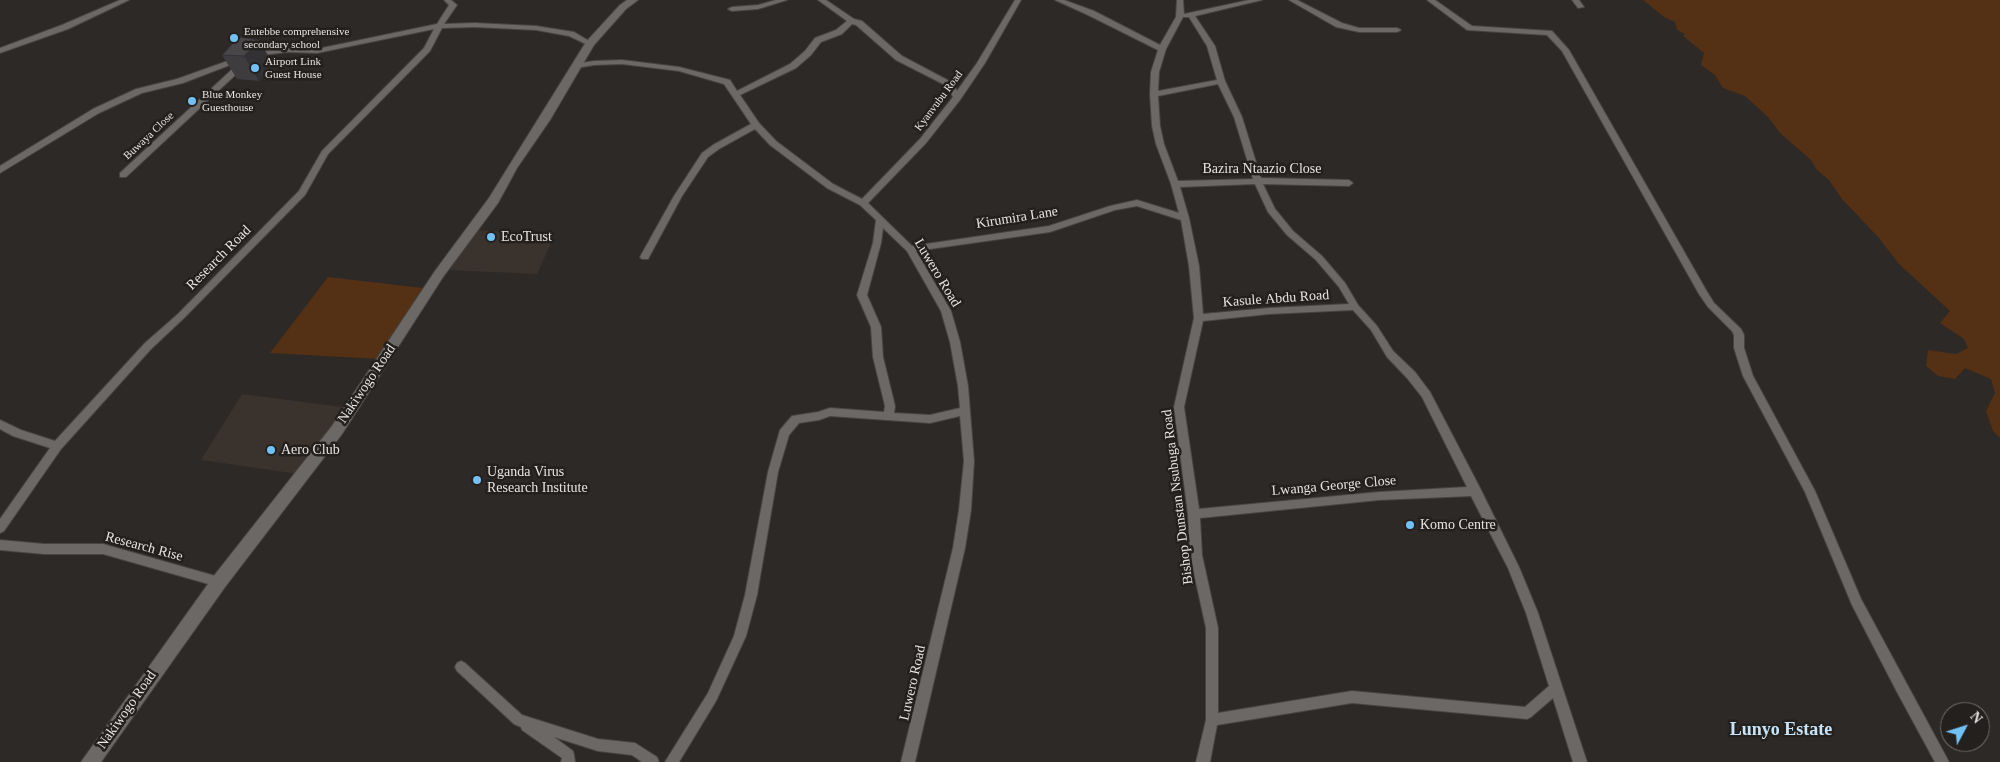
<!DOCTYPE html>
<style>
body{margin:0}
#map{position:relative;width:2000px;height:762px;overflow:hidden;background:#2d2927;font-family:Georgia,serif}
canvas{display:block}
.north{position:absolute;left:1940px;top:702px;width:50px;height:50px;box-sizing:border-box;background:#23201d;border:1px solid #716e6c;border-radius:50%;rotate:50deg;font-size:14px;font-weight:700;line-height:20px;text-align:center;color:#e6e3e2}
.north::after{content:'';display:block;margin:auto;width:18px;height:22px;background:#72c1f5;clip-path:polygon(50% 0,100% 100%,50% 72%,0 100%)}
</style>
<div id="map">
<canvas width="2000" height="762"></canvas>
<div class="north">N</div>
</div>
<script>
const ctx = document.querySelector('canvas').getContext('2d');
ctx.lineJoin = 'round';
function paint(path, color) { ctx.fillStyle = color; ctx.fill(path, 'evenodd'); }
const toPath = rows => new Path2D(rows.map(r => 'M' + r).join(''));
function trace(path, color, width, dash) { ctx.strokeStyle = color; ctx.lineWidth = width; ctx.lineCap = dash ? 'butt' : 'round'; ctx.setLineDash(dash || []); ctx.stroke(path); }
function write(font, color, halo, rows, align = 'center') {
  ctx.font = font + ' Georgia,serif'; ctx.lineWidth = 5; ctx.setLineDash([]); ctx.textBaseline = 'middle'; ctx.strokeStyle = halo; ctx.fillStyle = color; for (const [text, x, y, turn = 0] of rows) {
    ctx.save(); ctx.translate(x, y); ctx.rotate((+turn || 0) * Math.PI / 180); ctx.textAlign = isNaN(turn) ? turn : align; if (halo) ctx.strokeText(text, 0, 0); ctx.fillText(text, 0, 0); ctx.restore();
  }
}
const built = toPath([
 [474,230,555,235,537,274,449,270],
 [242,394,350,408,305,475,201,460]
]);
const green = toPath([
 [1643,0,2000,0,2000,438,1993,431,1986,411,1995,393,1991,379,1965,368,1955,379,1938,376,1926,366,1928,350,1956,354,1968,348,1964,339,1940,323,1950,311,1899,264,1878,237,1842,199,1829,180,1816,169,1811,160,1780,133,1768,117,1745,96,1723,88,1715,75,1701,65,1704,53,1683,36,1685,34,1677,30,1675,22,1664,17],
 [328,277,423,288,379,359,270,353]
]);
const street = toPath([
 [120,0,129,0,68,29,0,53,0,48,62,25,120,0],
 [444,0,451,0,457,5,444,24,475,23,536,26,574,32,594,44,590,46,569,36,536,30,475,27,442,28,430,51,328,154,305,195,184,318,151,349,61,449,4,531,0,533,0,519,50,448,13,436,0,429,0,420,21,430,55,441,145,343,178,314,299,191,322,151,424,48,434,29,317,53,288,52,254,56,251,56,251,52,288,48,317,49,437,24,449,5,444,0],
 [776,0,787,0,758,9,732,11,728,9,732,7,758,5,776,0],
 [818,0,826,0,854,19,862,21,902,56,953,83,957,91,977,63,1015,0,1021,0,985,63,960,100,926,143,868,203,912,246,1049,226,1110,206,1137,200,1179,213,1171,184,1156,144,1152,126,1150,94,1151,72,1158,50,1088,15,1055,0,1064,0,1094,11,1160,45,1176,17,1177,0,1183,0,1184,14,1249,0,1262,0,1195,16,1215,46,1225,81,1242,117,1261,178,1349,180,1353,183,1349,186,1263,184,1275,209,1293,231,1322,256,1345,283,1358,305,1377,326,1393,351,1415,372,1430,392,1480,488,1519,567,1538,613,1587,762,1573,762,1553,698,1531,717,1527,719,1352,703,1217,725,1210,762,1196,762,1206,720,1206,628,1190,555,1188,514,1174,407,1194,318,1189,266,1181,220,1137,206,1115,210,1050,232,916,251,951,311,960,342,968,386,974,461,971,510,965,548,915,762,901,762,953,548,959,510,964,461,960,416,930,423,830,416,819,420,799,423,789,435,778,472,757,595,746,636,716,701,679,762,665,762,708,693,734,636,745,595,768,472,780,430,792,416,818,412,830,408,884,412,885,406,873,357,871,327,857,295,873,243,876,220,860,205,827,188,770,145,755,129,719,149,708,157,682,196,648,259,642,259,640,257,674,196,702,153,713,145,751,124,724,84,679,71,622,64,594,65,577,68,573,66,574,64,594,61,622,60,679,67,730,80,737,91,790,64,805,51,815,38,836,30,847,21,818,0],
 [1183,17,1189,17,1207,46,1217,80,1158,91,1159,72,1166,49,1183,17],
 [852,24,856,25,896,60,947,86,953,97,920,139,862,199,833,184,776,141,759,123,740,95,796,68,811,55,821,42,842,34,852,24],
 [1218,84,1234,117,1253,179,1178,181,1164,144,1160,126,1158,96,1218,84],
 [1255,184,1268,212,1287,235,1316,260,1339,287,1349,304,1269,308,1203,314,1199,266,1189,218,1180,187,1255,184],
 [883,228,907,251,941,311,950,342,958,386,960,408,930,415,894,413,895,406,883,357,881,327,867,295,881,243,883,228],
 [1353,310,1371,330,1387,357,1407,378,1422,397,1467,487,1379,492,1199,509,1184,407,1203,321,1269,314,1353,310],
 [1471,496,1508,568,1526,613,1549,686,1525,707,1352,691,1218,713,1218,628,1202,555,1200,518,1379,500,1471,496],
 [1289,0,1297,0,1342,23,1359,28,1397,28,1401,30,1397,32,1359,32,1336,27,1289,0],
 [1427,0,1435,0,1472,26,1552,31,1569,50,1706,290,1714,303,1741,329,1744,335,1744,348,1753,376,1815,491,1861,599,1949,762,1935,762,1897,692,1852,605,1805,492,1743,376,1734,348,1734,335,1732,331,1708,307,1699,294,1562,51,1547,35,1467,30,1427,0],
 [1572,0,1579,0,1584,7,1578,8,1572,0],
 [236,58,242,58,243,60,183,83,142,93,99,113,0,173,0,166,93,109,136,89,177,79,236,58],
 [239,63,242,63,246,65,126,177,120,177,120,173,239,63],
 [0,540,44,544,103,544,219,577,223,578,225,582,223,586,219,587,103,554,44,554,0,550,0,540],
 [461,661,465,663,522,715,598,739,635,743,657,757,659,762,642,762,632,755,598,751,554,737,573,751,574,755,575,762,561,762,562,758,522,730,521,727,514,724,457,671,455,667,457,663,461,661]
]);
const secondary = toPath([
 [627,0,638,0,626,9,594,45,550,120,517,168,498,203,443,277,342,434,225,587,101,762,81,762,213,577,332,426,435,271,489,198,586,42,620,5,627,0]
]);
const wall = toPath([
 [239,37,273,64,259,81,237,79,222,55]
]);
const shadedWall = toPath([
 [259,40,273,64,259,81,244,56]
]);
const building = toPath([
 [239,37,259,40,244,56,222,55,239,37]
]);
const markers = [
 [234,38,5,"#72c1f5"],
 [255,68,5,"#72c1f5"],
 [192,101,5,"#72c1f5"],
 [491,237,5,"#72c1f5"],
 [271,450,5,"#72c1f5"],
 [477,480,5,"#72c1f5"],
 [1410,525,5,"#72c1f5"]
];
const farPoinames = [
 ["Entebbe comprehensive",244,32],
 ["secondary school",244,45],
 ["Airport Link",265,62],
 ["Guest House",265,75],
 ["Blue Monkey",202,95],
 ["Guesthouse",202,108]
];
const farStreetnames = [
 ["Kyanvubu Road",939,101,-53],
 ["Buwaya Close",149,136,-43]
];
const streetNames = [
 ["Bazira Ntaazio Close",1262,169],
 ["Kirumira Lane",1017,218,-9],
 ["Research Road",219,258,-45],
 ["Luwero Road",937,273,59],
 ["Kasule Abdu Road",1276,299,-4],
 ["Nakiwogo Road",367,384,-56],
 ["Lwanga George Close",1334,486,-5],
 ["Bishop Dunstan Nsubuga Road",1178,497,-97],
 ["Research Rise",144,547,15],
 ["Luwero Road",913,683,-77],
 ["Nakiwogo Road",127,710,-55]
];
const poiNames = [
 ["EcoTrust",501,237],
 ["Aero Club",281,450],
 ["Uganda Virus",487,472],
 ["Research Institute",487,488],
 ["Komo Centre",1420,525]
];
const nearNeighbourhoodnames = [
 ["Lunyo Estate",1781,730]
];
paint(built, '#3a322c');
paint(green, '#543015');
trace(street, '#474442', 2);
trace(secondary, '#474442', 2);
paint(street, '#6c6865');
paint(secondary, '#6c6865');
paint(wall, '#3f3c40');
paint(shadedWall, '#333134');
paint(building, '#49464a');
trace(building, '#333134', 1);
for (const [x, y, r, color] of markers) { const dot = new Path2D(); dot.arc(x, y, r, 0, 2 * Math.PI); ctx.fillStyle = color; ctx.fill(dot); trace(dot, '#23201d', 2); }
write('11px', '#e6e3e2', '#23201d', farPoinames, 'left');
write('11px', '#e6e3e2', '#23201d', farStreetnames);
write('14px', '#e6e3e2', '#23201d', streetNames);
write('14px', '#e6e3e2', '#23201d', poiNames, 'left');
write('bold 18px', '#c8e4f8', '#23201d', nearNeighbourhoodnames);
</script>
